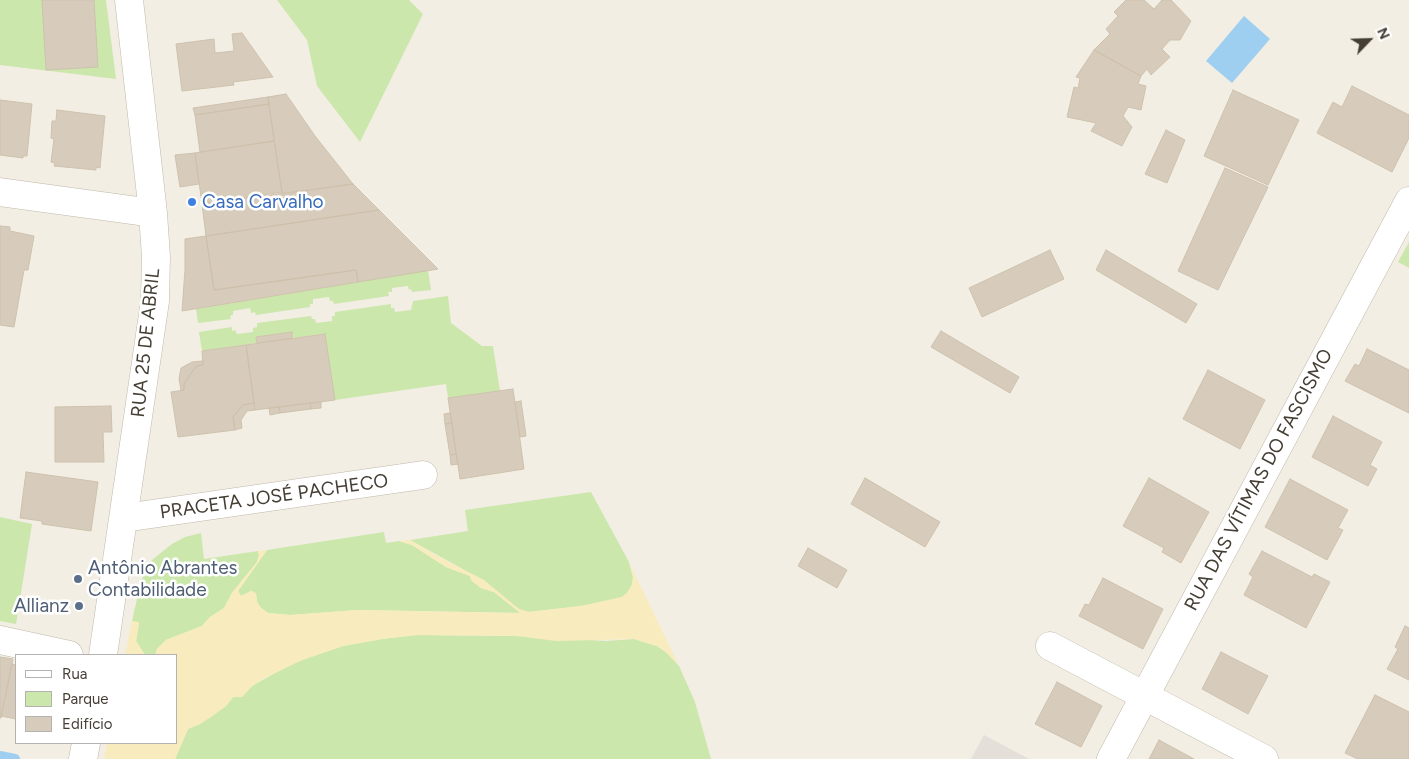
<!DOCTYPE html>
<meta charset="utf-8">
<style>
body{margin:0}
#map{position:relative;width:1409px;height:759px;overflow:hidden;background:#f2eee4;font-family:Figtree,sans-serif}
canvas{display:block}
.legend{position:absolute;left:15px;top:654px;width:162px;height:90px;box-sizing:border-box;background:#fff;border:1px solid #b4b2ae;margin:0;padding:6px 9px;list-style:none;font-size:15px;color:#443e34}
.legend li{display:flex;align-items:center;gap:10px;height:25px}
.legend b{width:25px;border:1px solid #b4b2ae}
.north{position:absolute;left:1344px;top:15px;width:50px;height:50px;-webkit-text-stroke:4px #fff;paint-order:stroke;rotate:66deg;font-size:14px;font-weight:700;line-height:20px;text-align:center;color:#443e34}
.north::after{content:'';display:block;margin:auto;width:18px;height:22px;background:#443e34;clip-path:polygon(50% 0,100% 100%,50% 72%,0 100%)}
</style>
<div id="map">
<canvas width="1409" height="759"></canvas>
<ul class="legend">
<li><b style="height:6px;background:#fff"></b>Rua</li>
<li><b style="height:14px;background:#cce7ab"></b>Parque</li>
<li><b style="height:14px;background:#d7ccbc"></b>Edifício</li>
</ul>
<div class="north">N</div>
</div>
<script>
const ctx = document.querySelector('canvas').getContext('2d');
ctx.lineJoin = 'round';
function paint(path, color) { ctx.fillStyle = color; ctx.fill(path, 'evenodd'); }
const toPath = rows => new Path2D(rows.map(r => 'M' + r).join(''));
function trace(path, color, width, dash) { ctx.strokeStyle = color; ctx.lineWidth = width; ctx.lineCap = dash ? 'butt' : 'round'; ctx.setLineDash(dash || []); ctx.stroke(path); }
function write(font, color, halo, rows, align = 'center') {
  ctx.font = font + ' Figtree,sans-serif'; ctx.lineWidth = 5; ctx.setLineDash([]); ctx.textBaseline = 'middle'; ctx.strokeStyle = halo; ctx.fillStyle = color; for (const [text, x, y, turn = 0] of rows) {
    ctx.save(); ctx.translate(x, y); ctx.rotate((+turn || 0) * Math.PI / 180); ctx.textAlign = isNaN(turn) ? turn : align; if (halo) ctx.strokeText(text, 0, 0); ctx.fillText(text, 0, 0); ctx.restore();
  }
}
const industrial = toPath([
 [984,735,1029,759,971,759]
]);
const green = toPath([
 [0,0,106,0,116,79,0,65],
 [277,0,409,0,423,14,360,142,317,86,307,40],
 [1409,242,1409,268,1398,262],
 [428,270,431,290,412,292,411,289,409,290,408,286,392,288,392,292,388,292,389,296,334,304,333,301,330,301,329,297,313,299,313,304,310,304,310,307,256,315,255,312,251,313,250,308,233,311,233,315,230,316,231,319,198,323,196,309],
 [448,296,451,323,482,346,493,346,500,391,448,398,446,384,335,400,325,334,292,338,292,332,256,337,257,343,202,351,199,332,232,327,232,331,235,330,237,334,253,332,253,328,257,327,257,323,311,316,312,319,315,319,316,323,332,321,332,316,335,316,335,312,391,304,391,308,394,308,395,312,411,310,413,301],
 [591,492,629,562,633,577,632,585,627,593,622,597,611,600,581,606,529,612,519,609,461,568,410,540,468,531,465,510],
 [0,517,32,524,16,624,0,621],
 [384,532,386,543,399,541,412,545,446,567,470,576,471,580,481,588,494,592,521,613,358,610,290,615,268,613,261,608,257,602,256,593,251,591,241,596,238,591,267,550],
 [201,533,204,559,258,551,259,555,257,562,232,593,224,608,210,617,202,626,166,640,157,649,155,655,145,655,136,641,139,623,132,621,141,581,146,570,153,559,172,544,185,537],
 [417,635,517,636,606,641,634,639,657,646,667,653,679,666,695,702,711,759,175,759,188,729,200,724,226,706,233,697,242,697,252,686,284,668,302,660,343,646,382,639]
]);
const sand = toPath([
 [410,540,439,557,484,580,519,609,529,612,581,606,622,597,627,593,632,585,633,577,629,562,679,666,667,653,657,646,634,639,556,641,517,636,417,635,382,639,343,646,302,660,265,678,252,686,242,697,233,697,226,706,211,717,200,724,188,729,175,759,104,759,107,743,176,743,176,655,155,655,157,649,166,640,202,626,210,617,224,608,232,593,257,562,259,555,258,551,267,550,238,591,241,596,252,591,256,594,257,602,261,608,268,613,290,615,358,610,520,613,494,592,481,588,471,580,470,576,446,567,412,545,399,541],
 [132,621,139,622,136,641,145,655,125,655]
]);
const water = toPath([
 [1244,16,1270,39,1232,83,1206,61]
]);
const stream = toPath([
 [0,756,15,759]
]);
const building = toPath([
 [42,0,94,0,98,67,46,70,42,0],
 [1126,0,1144,0,1154,9,1162,0,1171,0,1191,21,1180,40,1170,40,1162,49,1170,57,1151,75,1147,69,1141,76,1094,50,1110,34,1106,29,1118,16,1114,12,1126,0],
 [242,33,273,77,233,82,234,85,182,91,176,44,214,39,215,53,234,51,232,34,242,33],
 [1094,50,1141,76,1138,84,1146,86,1141,110,1128,107,1123,116,1132,127,1122,146,1091,131,1096,123,1067,117,1074,87,1078,88,1080,78,1076,77,1094,50],
 [1352,86,1409,115,1409,138,1392,172,1317,133,1333,102,1342,107,1352,86],
 [1233,90,1299,120,1268,185,1204,156,1233,90],
 [286,94,315,136,353,184,282,194,268,97,286,94],
 [268,97,269,104,195,115,193,108,268,97],
 [0,100,32,104,27,156,23,156,23,158,0,155,0,100],
 [269,104,274,141,200,152,195,115,269,104],
 [57,110,105,116,100,168,96,167,96,170,54,166,55,163,51,162,54,139,51,138,52,121,56,121,57,110],
 [1166,130,1185,140,1167,183,1145,174,1166,130],
 [274,141,282,192,202,204,195,153,274,141],
 [195,153,199,184,180,187,175,155,195,153],
 [1225,168,1268,187,1218,290,1178,271,1225,168],
 [353,184,379,210,206,236,202,204,353,184],
 [379,210,438,269,358,282,356,270,214,290,206,236,379,210],
 [0,226,10,227,10,231,34,236,28,270,24,270,14,327,0,325,0,226],
 [206,236,214,290,356,270,358,282,182,311,185,270,185,239,206,236],
 [1050,250,1064,279,982,317,969,288,1050,250],
 [1106,250,1197,304,1186,323,1096,270,1106,250],
 [941,331,1019,377,1010,393,931,347,941,331],
 [292,332,292,338,257,343,256,337,292,332],
 [325,334,335,400,255,410,246,345,325,334],
 [246,345,254,403,243,405,233,417,235,430,178,437,171,392,184,390,184,384,196,366,203,365,202,351,246,345],
 [1367,349,1409,370,1409,413,1345,381,1355,364,1359,366,1367,349],
 [203,361,203,365,196,366,184,384,184,390,181,390,179,379,181,368,192,362,203,361],
 [1208,370,1265,400,1240,449,1183,419,1208,370],
 [513,389,524,469,460,479,448,398,513,389],
 [521,401,526,436,520,437,515,402,521,401],
 [321,402,321,408,311,409,310,403,321,402],
 [254,403,255,410,247,411,241,420,242,428,235,430,233,417,243,405,254,403],
 [310,403,311,409,280,413,279,407,310,403],
 [111,406,112,432,103,432,104,462,55,462,55,407,111,406],
 [279,407,280,413,270,415,269,408,279,407],
 [450,413,452,423,445,424,444,414,450,413],
 [1333,416,1382,442,1370,465,1377,469,1368,486,1312,457,1333,416],
 [452,423,456,454,450,455,445,424,452,423],
 [456,454,458,464,451,465,450,455,456,454],
 [26,472,98,482,91,531,42,524,42,521,20,518,26,472],
 [865,478,940,522,925,547,851,504,865,478],
 [1149,478,1209,512,1181,563,1162,552,1164,548,1123,526,1149,478],
 [1290,479,1348,510,1338,528,1343,530,1327,560,1265,527,1290,479],
 [808,548,847,570,837,588,798,566,808,548],
 [1262,551,1312,577,1314,574,1330,582,1306,628,1244,595,1253,577,1249,574,1262,551],
 [1103,578,1163,609,1143,649,1079,616,1085,604,1089,605,1103,578],
 [1405,626,1409,628,1409,680,1387,669,1398,649,1395,647,1405,626],
 [1221,652,1268,676,1248,714,1202,689,1221,652],
 [0,657,13,659,1,718,0,718,0,657],
 [12,664,16,665,16,719,1,716,12,664],
 [1057,682,1102,706,1081,747,1035,724,1057,682],
 [1375,695,1409,712,1409,759,1358,759,1345,753,1375,695],
 [1159,740,1194,759,1149,759,1159,740]
]);
const street = toPath([
 [0,192,153,213],
 [124,518,423,475],
 [0,640,69,655],
 [1050,646,1264,759],
 [103,655,155,301,156,257,153,213,129,0],
 [83,759,86,743],
 [1111,759,1409,201]
]);
const markers = [
 [192,202,5,"#3f7fe0"],
 [78,579,5,"#5c6f8a"],
 [79,606,5,"#5c6f8a"]
];
const shopNames = [
 ["Casa Carvalho",202,202]
];
const streetNames = [
 ["RUA 25 DE ABRIL",146,343,-84],
 ["RUA DAS VÍTIMAS DO FASCISMO",1259,480,-62],
 ["PRACETA JOSÉ PACHECO",274,497,-8]
];
const serviceNames = [
 ["Antônio Abrantes",88,568],
 ["Contabilidade",88,590],
 ["Allianz",69,606,"right"]
];
paint(industrial, '#e4dfd9');
paint(green, '#cce7ab');
paint(sand, '#f8ecbe');
paint(water, '#9ecef0');
trace(stream, '#9ecef0', 10);
paint(building, '#d7ccbc');
trace(building, '#cec1ac', 1);
trace(street, '#c0b8a9', 29);
trace(street, '#fff', 28);
for (const [x, y, r, color] of markers) { const dot = new Path2D(); dot.arc(x, y, r, 0, 2 * Math.PI); ctx.fillStyle = color; ctx.fill(dot); trace(dot, '#fff', 2); }
write('19px', '#366cbe', '#fff', shopNames, 'left');
write('19px', '#443e34', '#fff', streetNames);
write('19px', '#4e5e75', '#fff', serviceNames, 'left');
</script>
